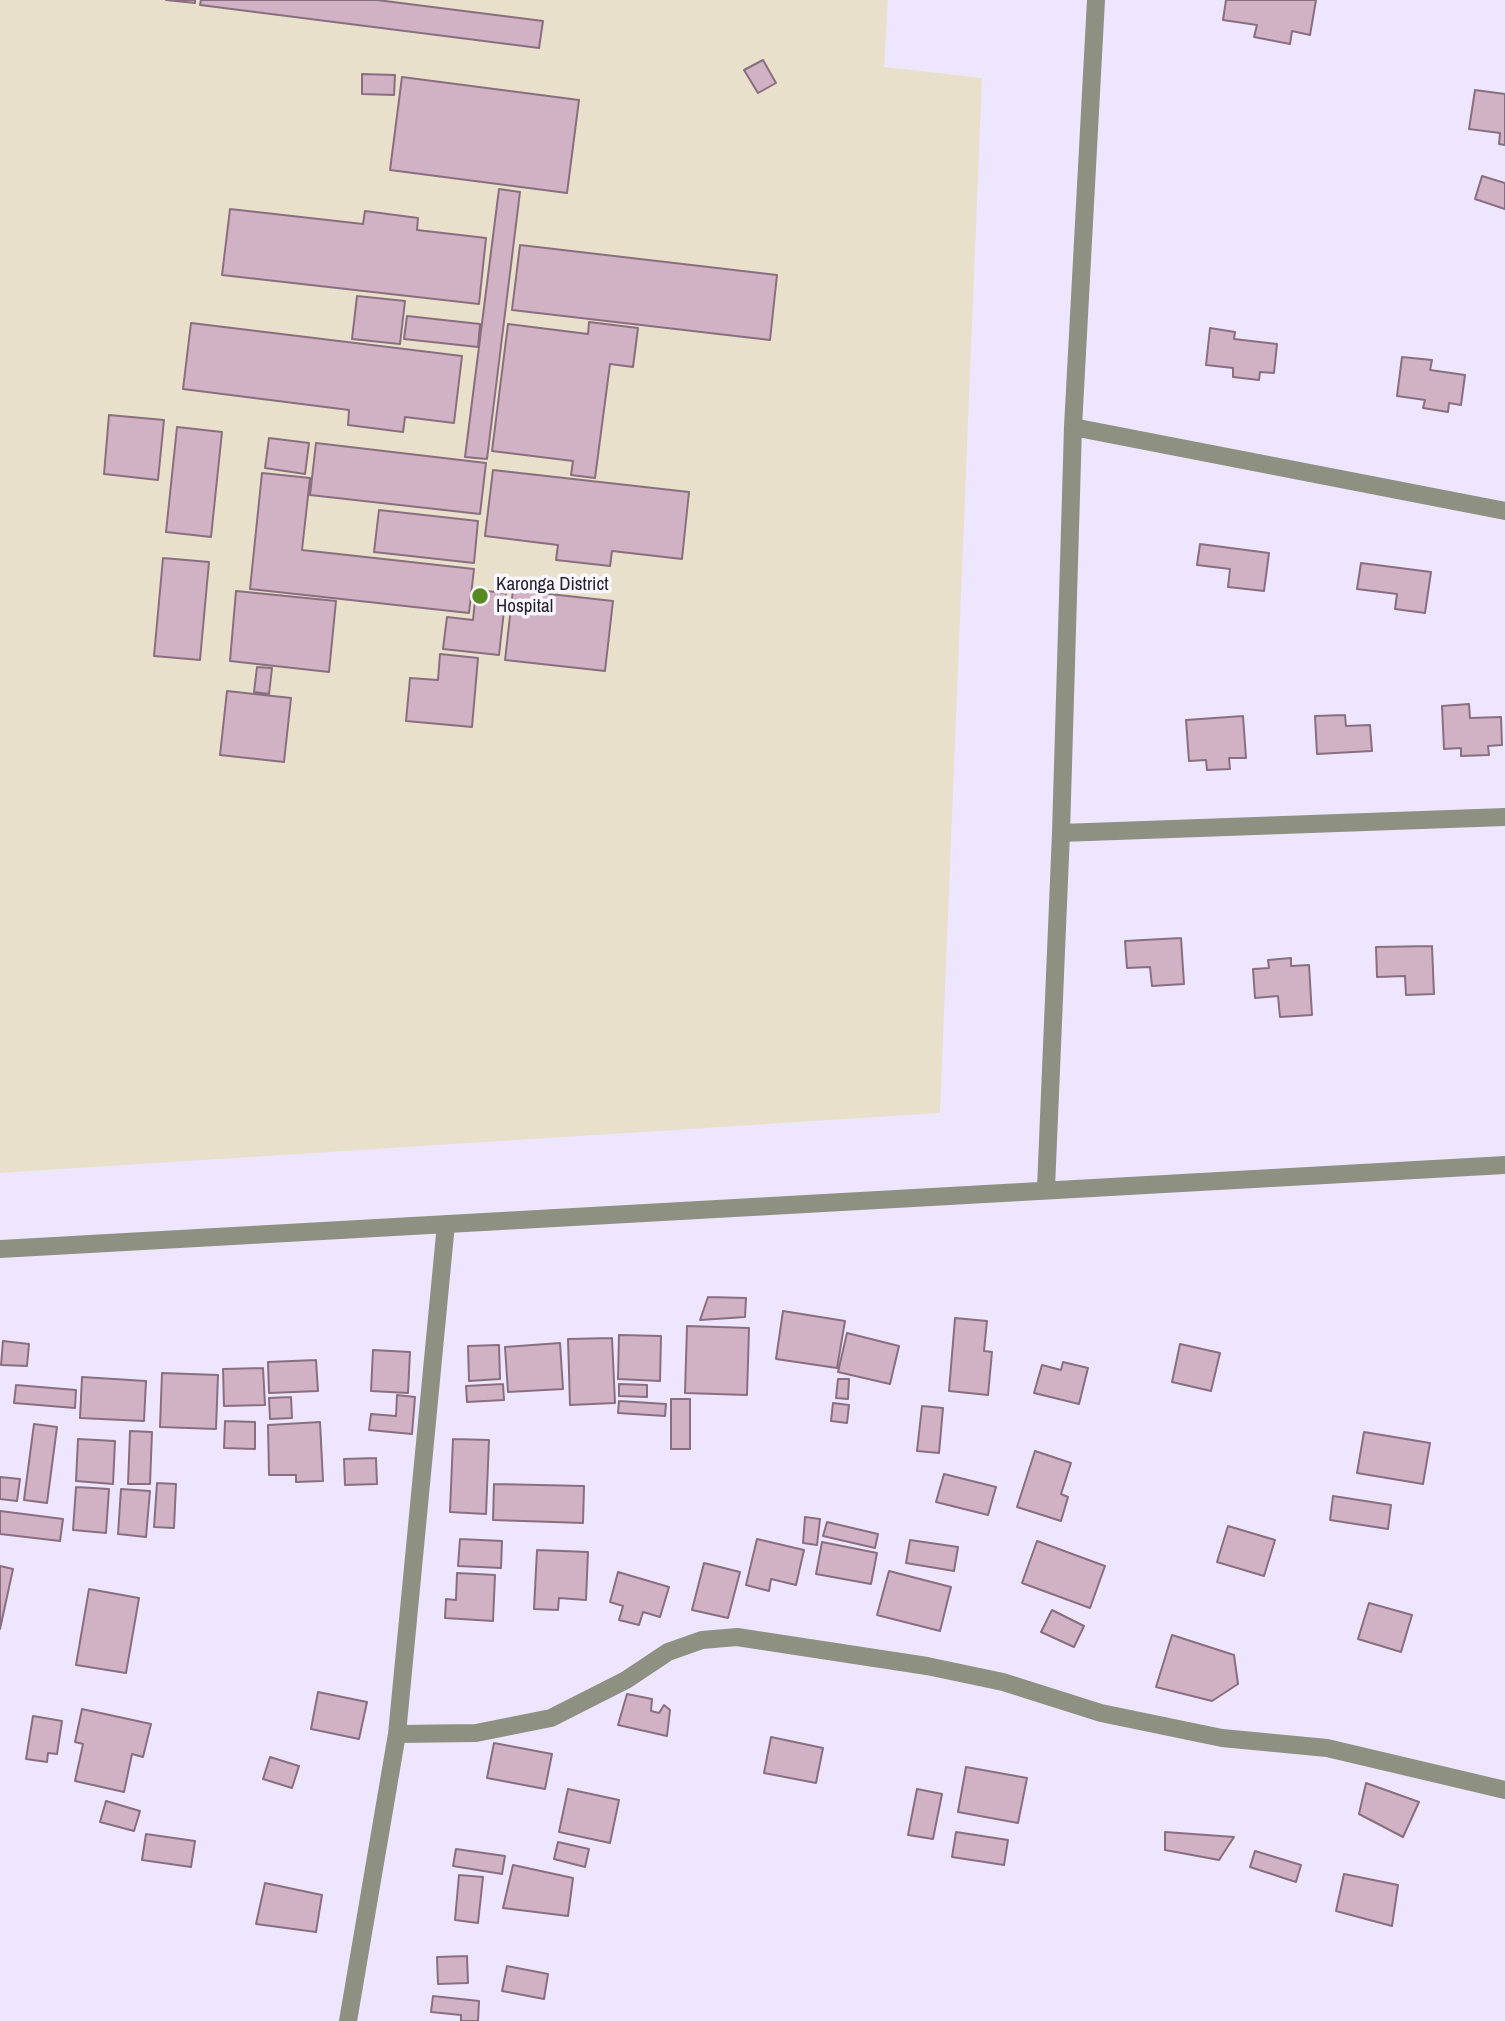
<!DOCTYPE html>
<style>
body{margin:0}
canvas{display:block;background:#eee6ff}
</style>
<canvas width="1505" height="2021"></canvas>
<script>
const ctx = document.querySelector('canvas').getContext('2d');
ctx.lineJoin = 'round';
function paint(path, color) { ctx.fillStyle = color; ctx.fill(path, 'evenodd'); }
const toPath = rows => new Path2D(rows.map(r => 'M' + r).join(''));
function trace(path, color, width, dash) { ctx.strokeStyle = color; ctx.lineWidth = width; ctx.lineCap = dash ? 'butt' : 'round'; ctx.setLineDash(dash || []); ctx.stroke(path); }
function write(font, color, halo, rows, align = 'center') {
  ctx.font = font + ' "Archivo Narrow",sans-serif'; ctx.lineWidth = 7; ctx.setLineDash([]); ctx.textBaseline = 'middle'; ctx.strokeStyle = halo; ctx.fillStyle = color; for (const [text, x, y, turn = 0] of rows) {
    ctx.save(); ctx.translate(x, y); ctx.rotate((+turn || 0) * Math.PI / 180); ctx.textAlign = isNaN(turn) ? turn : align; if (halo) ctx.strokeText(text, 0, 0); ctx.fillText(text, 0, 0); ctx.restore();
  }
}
const commercial = toPath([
 [0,0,888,0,884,67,982,78,940,1113,0,1173]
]);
const building = toPath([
 [166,0,195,0,195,3,166,0],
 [201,0,377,0,543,21,539,48,200,5,201,0],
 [1226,0,1316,0,1310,35,1292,31,1290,44,1254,37,1257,25,1223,20,1226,0],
 [763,60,776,83,758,93,744,70,763,60],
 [362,74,395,75,394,95,362,94,362,74],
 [402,77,579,100,567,193,390,170,402,77],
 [1475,90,1505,94,1505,145,1499,144,1500,133,1469,129,1475,90],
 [1482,176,1505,183,1505,209,1475,199,1482,176],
 [499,189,520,192,487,459,465,457,499,189],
 [230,209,363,224,365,211,418,218,417,230,486,238,479,304,222,275,230,209],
 [520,245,777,275,770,340,512,310,520,245],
 [357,296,405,301,400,344,352,339,357,296],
 [407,316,480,324,478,347,404,339,407,316],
 [589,322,638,328,633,367,610,364,595,478,571,475,573,461,492,451,508,324,588,334,589,322],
 [191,323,462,356,454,423,405,417,403,432,348,425,349,410,183,389,191,323],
 [1210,328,1235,332,1234,339,1277,344,1274,373,1260,372,1259,380,1233,377,1233,368,1206,365,1210,328],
 [1402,357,1432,360,1430,370,1465,375,1461,405,1449,403,1448,412,1423,408,1425,400,1397,396,1402,357],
 [109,415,164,420,158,480,104,474,109,415],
 [177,427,222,432,211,537,166,532,177,427],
 [269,438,309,443,305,474,265,468,269,438],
 [316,443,486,463,480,514,310,495,316,443],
 [493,470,689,492,682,559,612,551,610,566,556,560,558,545,485,536,493,470],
 [262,473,310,478,302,550,474,569,469,613,250,589,262,473],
 [379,510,478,521,474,563,374,552,379,510],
 [1200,544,1269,553,1264,591,1228,587,1230,569,1197,565,1200,544],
 [163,558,209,562,200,660,154,656,163,558],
 [1361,563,1431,572,1425,613,1395,609,1397,594,1357,589,1361,563],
 [476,590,506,593,499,655,443,649,447,617,473,620,476,590],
 [513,590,613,601,605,671,505,660,513,590],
 [236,591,336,601,329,672,230,661,236,591],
 [440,654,478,658,472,727,406,721,410,678,438,680,440,654],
 [257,667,272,668,269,694,254,692,257,667],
 [227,691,291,698,284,762,220,755,227,691],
 [1469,704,1470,718,1501,717,1502,745,1488,746,1489,755,1461,756,1461,748,1444,749,1442,706,1469,704],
 [1345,715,1346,726,1370,725,1372,751,1317,754,1315,716,1345,715],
 [1243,716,1246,758,1229,758,1230,769,1207,770,1206,760,1189,761,1186,720,1243,716],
 [1181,938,1184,984,1152,986,1150,967,1127,968,1125,941,1181,938],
 [1432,946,1434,994,1406,995,1405,976,1377,977,1376,947,1432,946],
 [1291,958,1291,966,1309,965,1312,1015,1280,1017,1278,996,1255,998,1253,969,1269,968,1268,960,1291,958],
 [708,1297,746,1298,745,1317,700,1320,708,1297],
 [783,1311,845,1321,837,1368,776,1359,783,1311],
 [955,1318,987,1321,984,1351,992,1352,988,1395,949,1391,955,1318],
 [687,1326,749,1328,747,1395,685,1393,687,1326],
 [847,1333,899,1346,890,1384,838,1372,847,1333],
 [619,1335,661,1336,660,1381,618,1379,619,1335],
 [612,1338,615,1403,570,1405,568,1339,612,1338],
 [3,1341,29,1344,27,1366,1,1365,3,1341],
 [560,1343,563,1389,508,1392,505,1347,560,1343],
 [1180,1344,1220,1353,1211,1391,1172,1382,1180,1344],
 [499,1345,500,1379,469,1381,468,1346,499,1345],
 [373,1350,410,1352,408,1393,371,1391,373,1350],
 [316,1360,318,1391,269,1393,268,1362,316,1360],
 [1063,1362,1088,1368,1079,1404,1034,1393,1042,1365,1061,1370,1063,1362],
 [263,1368,265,1405,224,1406,223,1369,263,1368],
 [162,1373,218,1375,216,1429,160,1427,162,1373],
 [82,1377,146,1381,144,1421,80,1418,82,1377],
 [838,1379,849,1379,848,1399,836,1398,838,1379],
 [503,1384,504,1400,467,1402,466,1386,503,1384],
 [619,1384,647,1385,647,1397,619,1396,619,1384],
 [16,1385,76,1390,75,1408,14,1403,16,1385],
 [397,1395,415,1397,412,1434,369,1430,371,1414,396,1416,397,1395],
 [291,1397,292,1418,270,1419,269,1398,291,1397],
 [671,1399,690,1399,690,1449,671,1449,671,1399],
 [619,1401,666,1404,665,1416,618,1413,619,1401],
 [833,1403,849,1405,847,1423,831,1421,833,1403],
 [922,1406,943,1408,939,1453,917,1451,922,1406],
 [225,1421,255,1422,255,1449,224,1448,225,1421],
 [320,1422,323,1481,296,1482,296,1475,269,1475,268,1425,320,1422],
 [34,1424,57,1427,47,1503,24,1500,34,1424],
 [130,1431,152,1432,150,1484,128,1484,130,1431],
 [1364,1432,1430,1443,1423,1484,1357,1473,1364,1432],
 [78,1439,115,1441,113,1484,76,1481,78,1439],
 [453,1439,489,1440,486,1514,450,1512,453,1439],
 [1035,1451,1071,1463,1061,1494,1068,1497,1061,1521,1017,1507,1035,1451],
 [376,1458,377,1484,345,1485,344,1459,376,1458],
 [944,1474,996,1487,988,1515,936,1502,944,1474],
 [0,1477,20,1479,17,1501,0,1499,0,1477],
 [157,1483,176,1484,174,1528,154,1527,157,1483],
 [494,1484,584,1486,583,1523,493,1520,494,1484],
 [76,1487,109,1489,106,1533,73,1530,76,1487],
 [121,1489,150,1491,146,1537,118,1534,121,1489],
 [1333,1496,1391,1505,1388,1529,1330,1520,1333,1496],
 [0,1511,63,1519,60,1541,0,1534,0,1511],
 [805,1517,820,1519,817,1545,803,1543,805,1517],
 [827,1522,878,1534,875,1548,823,1536,827,1522],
 [1228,1526,1275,1540,1264,1576,1217,1562,1228,1526],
 [460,1539,502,1541,501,1568,458,1566,460,1539],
 [757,1539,804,1550,796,1585,771,1579,769,1591,746,1585,757,1539],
 [910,1540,958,1547,954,1571,906,1563,910,1540],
 [1037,1541,1105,1566,1090,1608,1022,1583,1037,1541],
 [822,1542,877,1553,871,1584,816,1574,822,1542],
 [537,1550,588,1552,586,1600,559,1598,558,1610,534,1609,537,1550],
 [704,1563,740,1572,728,1618,692,1610,704,1563],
 [0,1566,13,1569,0,1629,0,1566],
 [889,1571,951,1587,940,1631,877,1615,889,1571],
 [618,1572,669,1587,660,1617,643,1612,639,1625,619,1620,623,1606,610,1602,618,1572],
 [457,1573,495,1575,493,1621,445,1618,446,1599,456,1600,457,1573],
 [89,1589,139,1598,126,1673,76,1665,89,1589],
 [1369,1603,1412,1615,1401,1652,1358,1639,1369,1603],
 [1052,1610,1084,1626,1074,1647,1041,1632,1052,1610],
 [1172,1635,1234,1655,1238,1684,1212,1701,1156,1687,1172,1635],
 [318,1692,367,1702,359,1739,311,1729,318,1692],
 [627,1694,652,1699,651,1711,659,1713,664,1705,670,1710,667,1736,618,1725,627,1694],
 [82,1709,151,1724,143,1757,132,1754,124,1792,75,1781,83,1744,75,1742,82,1709],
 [33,1716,62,1721,57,1754,48,1753,47,1762,26,1759,33,1716],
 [771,1737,823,1748,816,1783,764,1773,771,1737],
 [494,1743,552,1754,545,1789,487,1778,494,1743],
 [270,1757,299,1766,292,1788,263,1779,270,1757],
 [966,1767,1027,1778,1018,1823,958,1812,966,1767],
 [1366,1783,1419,1802,1403,1837,1359,1814,1366,1783],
 [568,1789,619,1800,610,1843,559,1832,568,1789],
 [917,1789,942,1794,933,1839,908,1835,917,1789],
 [106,1801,140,1811,134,1831,100,1822,106,1801],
 [956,1832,1008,1840,1004,1865,952,1857,956,1832],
 [1165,1832,1234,1837,1219,1860,1165,1850,1165,1832],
 [146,1834,195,1841,191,1867,142,1860,146,1834],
 [558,1842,589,1849,585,1867,554,1859,558,1842],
 [456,1849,505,1856,502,1874,453,1866,456,1849],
 [1255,1851,1301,1865,1296,1882,1250,1867,1255,1851],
 [513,1865,573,1878,568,1916,503,1908,513,1865],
 [1344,1874,1398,1885,1392,1926,1336,1911,1344,1874],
 [459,1875,483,1877,478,1923,455,1920,459,1875],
 [265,1883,322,1895,316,1932,256,1924,265,1883],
 [467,1956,468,1983,438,1984,437,1957,467,1956],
 [507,1966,548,1974,544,1999,502,1991,507,1966],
 [433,1996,479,2001,478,2021,461,2021,461,2015,431,2012,433,1996]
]);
const minor = toPath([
 [1073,427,1505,511],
 [1061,833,1505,817],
 [1046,1188,1061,833,1073,427,1096,0],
 [0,1249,1505,1165],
 [397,1734,476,1733,551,1718,626,1680,668,1652,702,1640,737,1637,927,1666,1003,1682,1101,1713,1222,1738,1327,1748,1505,1790],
 [348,2021,397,1734,446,1224]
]);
const markers = [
 [480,596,9,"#56891f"]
];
const poiNames = [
 ["Karonga District",496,585],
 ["Hospital",496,607]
];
paint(commercial, '#e9e0cb');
paint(building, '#d0b2c4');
trace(building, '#896e7f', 2);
trace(minor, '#8e9082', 18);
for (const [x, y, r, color] of markers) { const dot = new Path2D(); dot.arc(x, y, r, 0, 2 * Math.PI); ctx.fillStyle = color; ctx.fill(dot); trace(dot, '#f9f7fd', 2.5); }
write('19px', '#231f2a', '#f9f7fd', poiNames, 'left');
</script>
